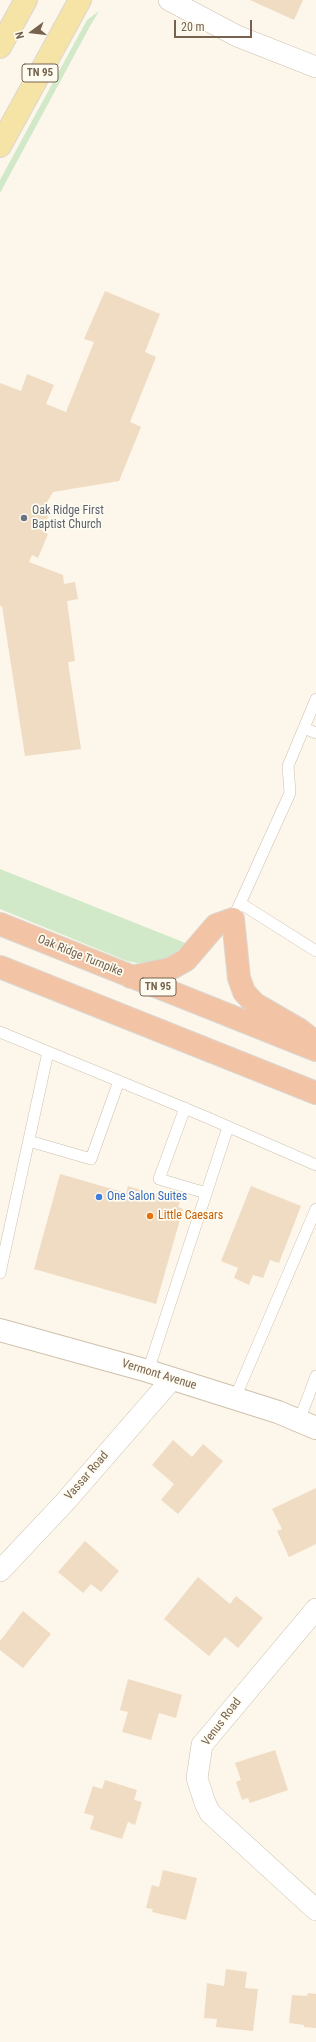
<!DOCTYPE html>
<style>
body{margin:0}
#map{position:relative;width:316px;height:2042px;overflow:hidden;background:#fcf7ea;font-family:"Roboto Condensed",sans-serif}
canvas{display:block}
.north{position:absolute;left:12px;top:12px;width:40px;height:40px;-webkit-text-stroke:3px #fefbf1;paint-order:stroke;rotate:255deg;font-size:11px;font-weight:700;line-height:16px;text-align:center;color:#76624e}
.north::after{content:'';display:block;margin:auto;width:14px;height:18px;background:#76624e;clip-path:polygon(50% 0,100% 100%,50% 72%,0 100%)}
.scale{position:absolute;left:174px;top:20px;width:78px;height:18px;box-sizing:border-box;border:2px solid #76624e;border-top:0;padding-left:5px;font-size:12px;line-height:14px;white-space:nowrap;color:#76624e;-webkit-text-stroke:3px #fefbf1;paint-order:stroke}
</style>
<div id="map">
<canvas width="316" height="2042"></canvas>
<div class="north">N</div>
<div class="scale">20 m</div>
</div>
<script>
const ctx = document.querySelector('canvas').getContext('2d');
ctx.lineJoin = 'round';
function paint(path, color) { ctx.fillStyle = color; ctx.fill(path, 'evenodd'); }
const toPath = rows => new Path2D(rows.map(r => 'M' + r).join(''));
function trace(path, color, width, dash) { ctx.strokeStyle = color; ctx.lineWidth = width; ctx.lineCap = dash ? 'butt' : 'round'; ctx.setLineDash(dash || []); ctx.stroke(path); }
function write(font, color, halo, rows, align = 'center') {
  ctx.font = font + ' "Roboto Condensed",sans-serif'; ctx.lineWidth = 3.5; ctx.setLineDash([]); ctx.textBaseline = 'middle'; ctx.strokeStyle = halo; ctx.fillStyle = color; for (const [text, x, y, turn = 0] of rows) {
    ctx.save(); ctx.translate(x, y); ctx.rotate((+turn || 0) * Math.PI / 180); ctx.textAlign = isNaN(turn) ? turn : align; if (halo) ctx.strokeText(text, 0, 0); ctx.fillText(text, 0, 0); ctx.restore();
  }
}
const green = toPath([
 [99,11,89,28,0,193,0,180,33,119,87,20],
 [0,869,188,944,167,958,153,962,137,963,127,961,0,909]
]);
const building = toPath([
 [250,0,303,0,294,20],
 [105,291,160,314,145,352,156,357,130,422,141,427,119,481,53,492,46,504,52,506,42,531,48,534,38,558,32,555,29,562,63,575,64,584,75,582,78,599,67,601,75,661,68,662,81,749,25,756,2,606,0,606,0,383,21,391,27,374,54,385,46,404,66,412,94,342,84,339],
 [60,1174,126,1193,128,1186,180,1202,178,1207,183,1209,156,1304,34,1269],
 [251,1186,301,1206,279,1263,270,1260,263,1278,253,1275,249,1285,234,1278,238,1268,221,1261],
 [173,1440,192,1457,203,1444,223,1461,178,1514,161,1500,174,1484,152,1465],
 [316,1488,316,1544,289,1557,277,1531,282,1529,272,1509],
 [85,1541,119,1571,101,1592,91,1584,83,1593,58,1572],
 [198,1577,230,1604,236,1596,263,1618,238,1648,225,1637,209,1656,164,1619],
 [23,1611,51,1634,23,1668,0,1650,0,1641],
 [128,1679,182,1695,176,1718,159,1713,151,1740,122,1732,128,1712,120,1710],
 [275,1750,288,1790,250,1803,248,1798,242,1800,236,1782,241,1780,235,1763],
 [105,1780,137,1790,134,1800,142,1802,135,1825,128,1822,122,1839,90,1829,94,1816,84,1813,93,1786,102,1789],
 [163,1870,197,1878,186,1920,152,1912,153,1909,146,1908,152,1885,159,1887],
 [226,1969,247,1972,245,1988,258,1989,253,2031,216,2027,217,2019,204,2018,207,1983,224,1986],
 [308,1993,316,1994,316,2028,304,2027,304,2025,289,2023,292,1995,307,1996]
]);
const lane = toPath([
 [304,728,316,733],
 [240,903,316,951],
 [233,919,290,793,288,766,316,699],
 [0,1032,206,1117,316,1165],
 [185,1108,159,1179,206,1193],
 [29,1141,91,1159,119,1081],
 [0,1273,48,1052],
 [148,1371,228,1127],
 [235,1398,316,1209],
 [299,1421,316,1376]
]);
const street = toPath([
 [169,0,237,36,316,67],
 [0,1571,65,1502,172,1379],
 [316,1609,202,1745,197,1778,205,1803,210,1813,316,1910]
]);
const secondary = toPath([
 [0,1330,148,1371,278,1412,316,1428]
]);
const primary = toPath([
 [0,47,26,0],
 [0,146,80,0]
]);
const highway = toPath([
 [0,924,316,1050],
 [0,967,316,1093],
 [131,977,170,969,186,960,216,925,233,919,239,978,244,992,255,1004,300,1030,310,1038]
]);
const markers = [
 [24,518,4,"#6b7280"],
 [99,1197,4,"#3f7fe0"],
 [150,1216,4,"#e8710a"]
];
const shields = [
 [40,73,36],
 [158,987,36]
];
const shieldNames = [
 ["TN 95",40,73],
 ["TN 95",158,987]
];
const worshipNames = [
 ["Oak Ridge First",32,511],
 ["Baptist Church",32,525]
];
const streetNames = [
 ["Oak Ridge Turnpike",80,956,22],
 ["Vermont Avenue",159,1375,17],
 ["Vassar Road",87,1476,-49],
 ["Venus Road",222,1722,-53]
];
const shopNames = [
 ["One Salon Suites",107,1197]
];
const foodNames = [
 ["Little Caesars",158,1216]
];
paint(green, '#d1e9c9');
paint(building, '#f0dbc3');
trace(lane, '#ccbfad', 12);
trace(street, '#ccbfad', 22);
trace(secondary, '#cec0ac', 24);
trace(primary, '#dbd6d1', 24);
trace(highway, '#dbd6d1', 24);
trace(lane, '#fff', 11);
trace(street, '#fff', 21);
trace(secondary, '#fff', 22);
trace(primary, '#f6e4a7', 22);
trace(highway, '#f2c4a5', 22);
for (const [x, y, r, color] of markers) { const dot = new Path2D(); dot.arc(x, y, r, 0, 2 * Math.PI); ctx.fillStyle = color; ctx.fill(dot); trace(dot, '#fefbf1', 1.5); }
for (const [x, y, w] of shields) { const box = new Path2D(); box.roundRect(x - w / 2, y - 9, w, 18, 3); ctx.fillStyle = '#fefbf1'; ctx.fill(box); trace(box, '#76624e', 1); }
write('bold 11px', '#76624e', null, shieldNames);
write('12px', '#5b616d', '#fefbf1', worshipNames, 'left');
write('12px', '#76624e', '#fefbf1', streetNames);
write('12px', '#366cbe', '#fefbf1', shopNames, 'left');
write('12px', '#c56008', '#fefbf1', foodNames, 'left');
</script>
